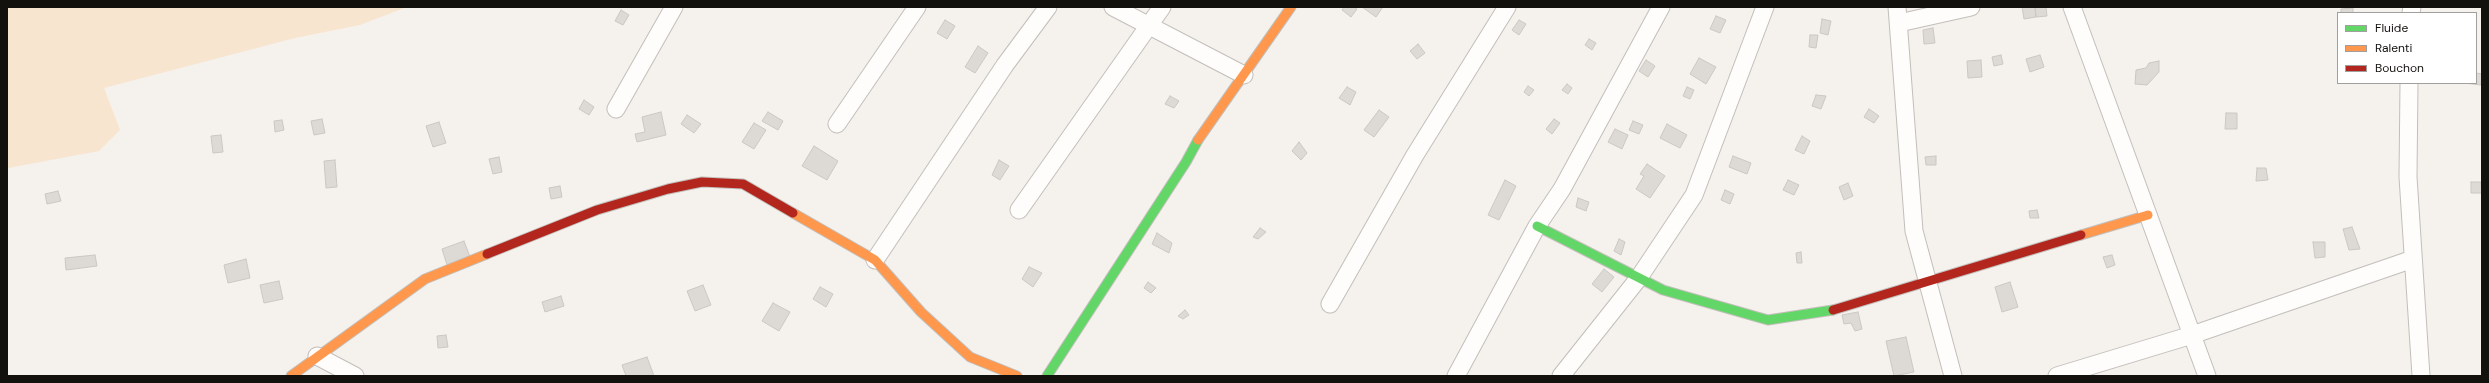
<!DOCTYPE html>
<style>
body{margin:0}
#map{position:relative;width:2489px;height:383px;overflow:hidden;background:#f5f1ec;font-family:"DM Sans",sans-serif}
canvas{display:block}
.frame{position:absolute;inset:0;border:8px solid #13110e;pointer-events:none}
.legend{position:absolute;left:2337px;top:12px;width:140px;height:72px;box-sizing:border-box;background:#fff;border:1px solid #a1a09f;margin:0;padding:5px 7px;list-style:none;font-size:12px;color:#13110e}
.legend li{display:flex;align-items:center;gap:8px;height:20px}
.legend b{width:20px;border:1px solid #a1a09f}
</style>
<div id="map">
<canvas width="2489" height="383"></canvas>
<div class="frame"></div>
<ul class="legend">
<li><b style="height:5px;background:#63d668"></b>Fluide</li>
<li><b style="height:5px;background:#ff974d"></b>Ralenti</li>
<li><b style="height:5px;background:#b3261e"></b>Bouchon</li>
</ul>
</div>
<script>
const ctx = document.querySelector('canvas').getContext('2d');
ctx.lineJoin = 'round';
function paint(path, color) { ctx.fillStyle = color; ctx.fill(path, 'evenodd'); }
const toPath = rows => new Path2D(rows.map(r => 'M' + r).join(''));
function trace(path, color, width, dash) { ctx.strokeStyle = color; ctx.lineWidth = width; ctx.lineCap = dash ? 'butt' : 'round'; ctx.setLineDash(dash || []); ctx.stroke(path); }
const green = toPath([
 [7,7,407,7,360,25,295,38,104,88,120,130,99,151,8,168]
]);
const building = toPath([
 [1344,7,1354,7,1357,9,1351,17,1342,10,1344,7],
 [1362,7,1383,7,1376,17,1362,7],
 [2022,7,2035,7,2036,17,2024,19,2022,7],
 [2035,7,2046,7,2047,16,2036,17,2035,7],
 [2353,8,2353,13,2341,13,2341,9,2353,8],
 [621,10,629,15,623,25,615,21,621,10],
 [1716,16,1726,20,1720,33,1710,29,1716,16],
 [1822,19,1831,21,1828,35,1820,33,1822,19],
 [945,20,955,26,947,39,937,33,945,20],
 [1519,20,1526,24,1519,35,1512,30,1519,20],
 [1933,28,1935,43,1924,44,1923,30,1933,28],
 [1810,35,1818,35,1816,48,1809,47,1810,35],
 [1589,39,1596,43,1592,50,1585,45,1589,39],
 [1418,44,1425,53,1417,59,1410,51,1418,44],
 [978,46,988,53,975,73,965,67,978,46],
 [2001,55,2003,64,1994,66,1992,57,2001,55],
 [2040,55,2044,67,2030,72,2026,59,2040,55],
 [1699,58,1716,67,1706,84,1690,74,1699,58],
 [1646,60,1655,66,1648,77,1639,71,1646,60],
 [1981,60,1982,77,1968,78,1967,61,1981,60],
 [2159,61,2159,72,2147,85,2135,84,2136,70,2146,68,2149,63,2159,61],
 [2476,73,2482,74,2481,85,2464,83,2476,83,2476,73],
 [1567,84,1572,88,1568,94,1562,90,1567,84],
 [1528,86,1534,90,1529,96,1524,92,1528,86],
 [1347,87,1356,92,1350,105,1339,98,1347,87],
 [1687,87,1694,90,1690,99,1683,96,1687,87],
 [1816,95,1826,96,1821,109,1812,106,1816,95],
 [1170,96,1179,101,1174,108,1165,104,1170,96],
 [584,100,594,107,589,115,579,109,584,100],
 [1869,109,1879,116,1874,123,1864,117,1869,109],
 [1379,110,1389,117,1374,137,1364,130,1379,110],
 [661,112,666,135,637,142,635,134,645,132,642,117,661,112],
 [768,112,783,121,778,130,762,121,768,112],
 [2226,113,2237,113,2237,129,2225,129,2226,113],
 [687,115,701,124,694,133,681,124,687,115],
 [322,119,325,133,314,135,311,121,322,119],
 [1554,119,1560,123,1552,134,1546,129,1554,119],
 [282,120,284,130,275,132,274,121,282,120],
 [1633,121,1643,125,1639,134,1629,130,1633,121],
 [439,122,446,143,433,147,426,126,439,122],
 [754,123,766,130,754,149,742,142,754,123],
 [1667,124,1687,135,1680,148,1660,138,1667,124],
 [1615,129,1628,135,1622,149,1608,142,1615,129],
 [221,135,223,152,213,153,211,136,221,135],
 [1802,136,1810,141,1804,154,1795,150,1802,136],
 [1299,142,1307,153,1301,160,1292,151,1299,142],
 [814,146,838,161,827,180,802,166,814,146],
 [1733,156,1751,163,1747,174,1729,167,1733,156],
 [1936,156,1936,165,1926,165,1925,157,1936,156],
 [499,157,502,172,493,174,489,159,499,157],
 [335,160,337,187,326,188,324,161,335,160],
 [999,160,1009,166,1000,180,992,175,999,160],
 [1647,164,1665,176,1650,198,1636,189,1644,176,1640,174,1647,164],
 [2257,168,2266,168,2268,180,2256,181,2257,168],
 [1505,180,1516,186,1499,220,1488,215,1505,180],
 [1788,180,1799,185,1794,195,1783,190,1788,180],
 [2471,182,2481,182,2482,193,2471,193,2471,182],
 [1848,183,1853,196,1844,200,1839,187,1848,183],
 [560,186,562,197,551,199,549,188,560,186],
 [1725,190,1734,194,1730,204,1721,200,1725,190],
 [58,191,61,201,47,204,45,194,58,191],
 [1578,198,1589,202,1586,211,1576,207,1578,198],
 [2037,210,2039,218,2030,218,2029,211,2037,210],
 [2352,227,2360,249,2349,250,2343,229,2352,227],
 [1260,228,1266,232,1258,239,1253,237,1260,228],
 [1157,233,1172,243,1169,253,1152,244,1157,233],
 [1619,239,1625,242,1621,255,1614,251,1619,239],
 [464,241,470,257,447,265,442,249,464,241],
 [2313,242,2325,242,2325,257,2315,258,2313,242],
 [1801,252,1802,263,1797,263,1796,253,1801,252],
 [95,255,97,266,66,270,65,258,95,255],
 [2112,255,2115,265,2107,268,2103,257,2112,255],
 [246,259,250,278,228,283,224,265,246,259],
 [1029,267,1042,273,1033,287,1022,279,1029,267],
 [1604,269,1614,277,1602,292,1592,284,1604,269],
 [279,281,283,299,264,303,260,285,279,281],
 [1148,282,1156,288,1151,293,1144,288,1148,282],
 [2010,282,2018,307,2002,312,1995,287,2010,282],
 [703,285,711,305,695,311,687,291,703,285],
 [820,287,833,294,826,307,813,299,820,287],
 [561,296,564,306,545,312,542,302,561,296],
 [773,303,790,312,779,331,762,321,773,303],
 [1185,310,1189,315,1183,319,1178,316,1185,310],
 [1858,312,1862,329,1855,331,1851,323,1844,324,1842,315,1858,312],
 [446,335,448,347,438,348,437,336,446,335],
 [1906,337,1914,372,1894,376,1886,341,1906,337],
 [647,357,654,376,626,376,622,365,647,357]
]);
const street = toPath([
 [1113,7,1244,75],
 [1897,7,1914,231,1953,376],
 [2072,7,2207,376],
 [2411,13,2412,7],
 [1899,23,1971,7],
 [2409,83,2408,177,2421,376],
 [616,109,674,7],
 [837,124,917,7],
 [1019,210,1162,7],
 [875,260,1005,65,1048,7],
 [1330,304,1415,155,1507,7],
 [317,356,355,376],
 [1456,376,1537,226,1562,189,1661,7],
 [1561,376,1638,279,1694,195,1765,7],
 [2057,376,2192,335,2413,259]
]);
const fast = toPath([
 [1537,226,1663,290,1768,320,1833,310],
 [1047,376,1186,162,1198,140]
]);
const slow = toPath([
 [1198,140,1291,7],
 [793,213,875,260,921,312,970,357,1017,376],
 [2081,235,2148,215],
 [291,376,425,279,487,254]
]);
const jam = toPath([
 [487,254,597,210,668,189,702,182,743,184,793,213],
 [1833,310,2081,235]
]);
paint(green, '#f8e5d0');
paint(building, '#ddd9d5');
trace(building, '#cbc7c3', 1);
trace(street, '#c2bfbb', 19);
trace(fast, '#c2bfbb', 11);
trace(slow, '#c2bfbb', 11);
trace(jam, '#c2bfbb', 11);
trace(street, '#fefdfc', 17);
trace(fast, '#63d668', 9);
trace(slow, '#ff974d', 9);
trace(jam, '#b3261e', 9);
</script>
